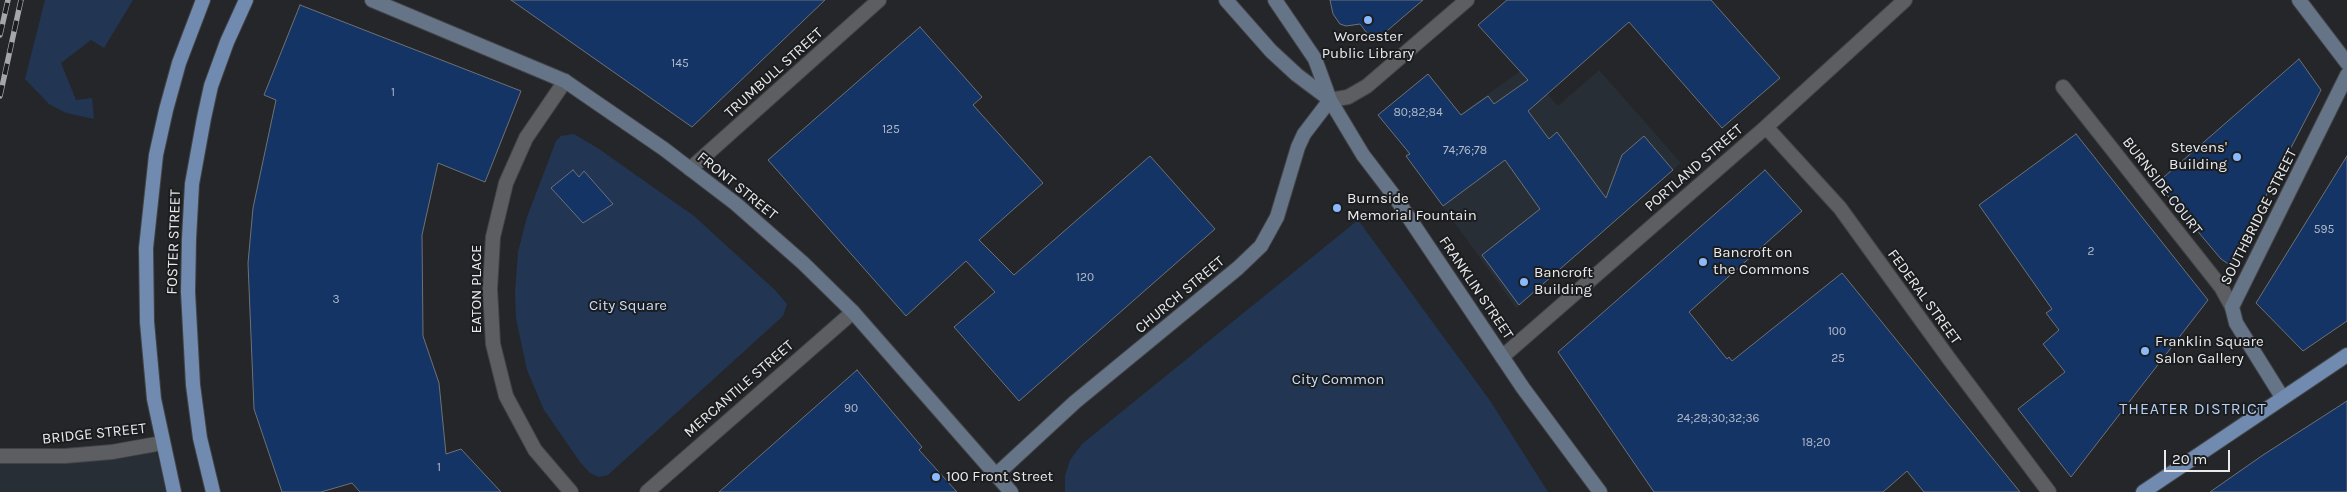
<!DOCTYPE html>
<style>
body{margin:0}
#map{position:relative;width:2347px;height:492px;overflow:hidden;background:#242629;font-family:Karla,sans-serif}
canvas{display:block}
.scale{position:absolute;left:2164px;top:450px;width:66px;height:22px;box-sizing:border-box;border:2px solid #e9eaed;border-top:0;padding-left:6px;font-size:15px;line-height:18px;white-space:nowrap;color:#e9eaed;-webkit-text-stroke:4px #1b1d1f;paint-order:stroke}
</style>
<div id="map">
<canvas width="2347" height="492"></canvas>
<div class="scale">20 m</div>
</div>
<script>
const ctx = document.querySelector('canvas').getContext('2d');
ctx.lineJoin = 'round';
function paint(path, color) { ctx.fillStyle = color; ctx.fill(path, 'evenodd'); }
const toPath = rows => new Path2D(rows.map(r => 'M' + r).join(''));
function trace(path, color, width, dash) { ctx.strokeStyle = color; ctx.lineWidth = width; ctx.lineCap = dash ? 'butt' : 'round'; ctx.setLineDash(dash || []); ctx.stroke(path); }
function write(font, color, halo, rows, align = 'center') {
  ctx.font = font + ' Karla,sans-serif'; ctx.lineWidth = 4; ctx.setLineDash([]); ctx.textBaseline = 'middle'; ctx.strokeStyle = halo; ctx.fillStyle = color; for (const [text, x, y, turn = 0] of rows) {
    ctx.save(); ctx.translate(x, y); ctx.rotate((+turn || 0) * Math.PI / 180); ctx.textAlign = isNaN(turn) ? turn : align; if (halo) ctx.strokeText(text, 0, 0); ctx.fillText(text, 0, 0); ctx.restore();
  }
}
const built = toPath([
 [1524,68,1558,106,1599,70,1681,163,1516,308,1405,154],
 [153,443,168,492,0,492,0,464,77,462]
]);
const green = toPath([
 [45,0,133,0,104,48,91,40,61,63,76,100,92,98,94,119,66,113,49,104,25,79],
 [574,134,599,149,694,216,775,290,787,304,783,316,608,475,599,477,590,473,580,462,544,410,527,370,516,318,515,293,518,252,527,217,556,141,561,136],
 [1358,220,1491,402,1548,492,1065,492,1065,476,1070,460,1082,444]
]);
const building = toPath([
 [511,0,825,0,692,127,511,0],
 [1330,0,1423,0,1374,42,1360,24,1346,26,1340,24,1333,14,1330,0],
 [1507,0,1711,0,1780,78,1722,128,1629,22,1528,111,1549,139,1557,132,1606,198,1622,155,1644,136,1673,170,1519,305,1482,255,1540,209,1505,160,1443,206,1406,156,1410,154,1378,115,1428,74,1461,115,1488,96,1494,104,1528,80,1478,25,1507,0],
 [300,5,521,91,485,182,438,163,422,235,423,336,439,383,446,454,461,449,501,492,360,492,352,483,321,492,282,492,254,409,248,263,253,208,276,100,264,95,300,5],
 [920,27,982,97,973,105,1043,183,979,240,1014,275,1150,156,1215,229,1019,401,954,327,995,292,966,261,906,316,768,160,920,27],
 [2299,59,2321,90,2230,265,2221,259,2157,183,2299,59],
 [2076,134,2208,300,2071,477,2018,409,2065,372,2043,344,2059,330,2046,313,2052,309,1979,205,2076,134],
 [2347,156,2347,321,2303,351,2256,303,2347,156],
 [573,170,579,177,584,171,613,204,583,223,551,188,573,170],
 [1765,170,1802,211,1689,312,1727,359,1729,357,1732,361,1842,273,2020,492,1924,492,1907,471,1883,492,1654,492,1558,352,1765,170],
 [857,370,922,447,919,450,957,492,719,492,857,370],
 [2347,401,2347,492,2210,492,2263,455,2347,401]
]);
const minor = toPath([
 [565,81,526,138,506,183,493,237,490,289,493,344,506,396,535,450,571,492],
 [2063,87,2221,287,2232,307],
 [1766,127,1840,208,1950,360,2049,492],
 [690,169,879,0],
 [1502,357,1766,127,1905,0],
 [0,456,65,456,112,452,162,443]
]);
const tertiary = toPath([
 [1330,100,1348,97,1367,86,1467,0],
 [647,492,853,312]
]);
const secondary = toPath([
 [372,0,565,81,664,149,736,204,803,263,853,312,1011,492],
 [1226,0,1271,51,1297,75,1329,99],
 [1275,0,1315,59,1330,100,1363,155,1395,197,1523,388,1600,492],
 [2299,0,2347,63],
 [2282,397,2236,323,2232,307,2347,75],
 [996,475,1075,402,1238,268,1261,246,1277,217,1298,147,1304,134,1330,100]
]);
const primary = toPath([
 [174,492,154,399,147,322,146,248,156,155,166,110,179,63,203,0],
 [213,492,200,438,193,385,188,292,189,239,192,184,204,118,211,86,227,42,246,0],
 [2143,492,2347,355]
]);
const rail = toPath([
 [0,35,8,0],
 [0,96,21,0]
]);
const markers = [
 [1368,20,5,"#8cb9fc"],
 [2237,157,5,"#8cb9fc"],
 [1337,208,5,"#8cb9fc"],
 [1703,262,5,"#8cb9fc"],
 [1524,282,5,"#8cb9fc"],
 [2145,351,5,"#8cb9fc"],
 [936,477,5,"#8cb9fc"]
];
const numberNames = [
 ["145",680,64],
 ["1",393,93],
 ["80;82;84",1418,113],
 ["125",891,130],
 ["74;76;78",1465,151],
 ["595",2324,230],
 ["2",2091,252],
 ["120",1085,278],
 ["3",336,300],
 ["100",1837,332],
 ["25",1838,359],
 ["90",851,409],
 ["24;28;30;32;36",1718,419],
 ["18;20",1816,443],
 ["1",439,468]
];
const poiNames = [
 ["Worcester",1368,37,"center"],
 ["Public Library",1368,54,"center"],
 ["Stevens'",2227,148,"right"],
 ["Building",2227,165,"right"],
 ["Burnside",1347,199],
 ["Memorial Fountain",1347,216],
 ["Bancroft on",1713,253],
 ["the Commons",1713,270],
 ["Bancroft",1534,273],
 ["Building",1534,290],
 ["Franklin Square",2155,342],
 ["Salon Gallery",2155,359],
 ["100 Front Street",946,477]
];
const streetNames = [
 ["TRUMBULL STREET",774,73,-42],
 ["PORTLAND STREET",1694,168,-41],
 ["FRONT STREET",737,186,39],
 ["BURNSIDE COURT",2162,186,52],
 ["SOUTHBRIDGE STREET",2259,217,-63],
 ["FOSTER STREET",174,242,-88],
 ["FRANKLIN STREET",1476,288,56],
 ["EATON PLACE",477,289,-90],
 ["CHURCH STREET",1180,295,-40],
 ["FEDERAL STREET",1924,297,54],
 ["MERCANTILE STREET",739,389,-41],
 ["BRIDGE STREET",94,434,-6]
];
const parkNames = [
 ["City Square",628,306],
 ["City Common",1338,380]
];
const neighbourhoodNames = [
 ["THEATER DISTRICT",2193,409]
];
paint(built, '#282e36');
paint(green, '#223653');
paint(building, '#133464');
trace(building, '#6f7175', 1);
trace(minor, '#424447', 16);
trace(tertiary, '#424447', 16);
trace(secondary, '#424447', 16);
trace(primary, '#424447', 16);
trace(minor, '#5c5e61', 14);
trace(tertiary, '#5c5e61', 14);
trace(secondary, '#667488', 14);
trace(primary, '#718ab0', 14);
trace(rail, '#a5a6a9', 5.5);
trace(rail, '#1b1d1f', 4, [11]);
for (const [x, y, r, color] of markers) { const dot = new Path2D(); dot.arc(x, y, r, 0, 2 * Math.PI); ctx.fillStyle = color; ctx.fill(dot); trace(dot, '#1b1d1f', 2); }
write('12px', '#b4bccb', null, numberNames);
write('15px', '#e9eaed', '#1b1d1f', poiNames, 'left');
write('15px', '#e9eaed', '#1b1d1f', streetNames);
write('15px', '#c9defe', '#1b1d1f', parkNames);
ctx.letterSpacing = '1px';
write('16px', '#b5cff5', '#1b1d1f', neighbourhoodNames);
ctx.letterSpacing = '0px';
</script>
